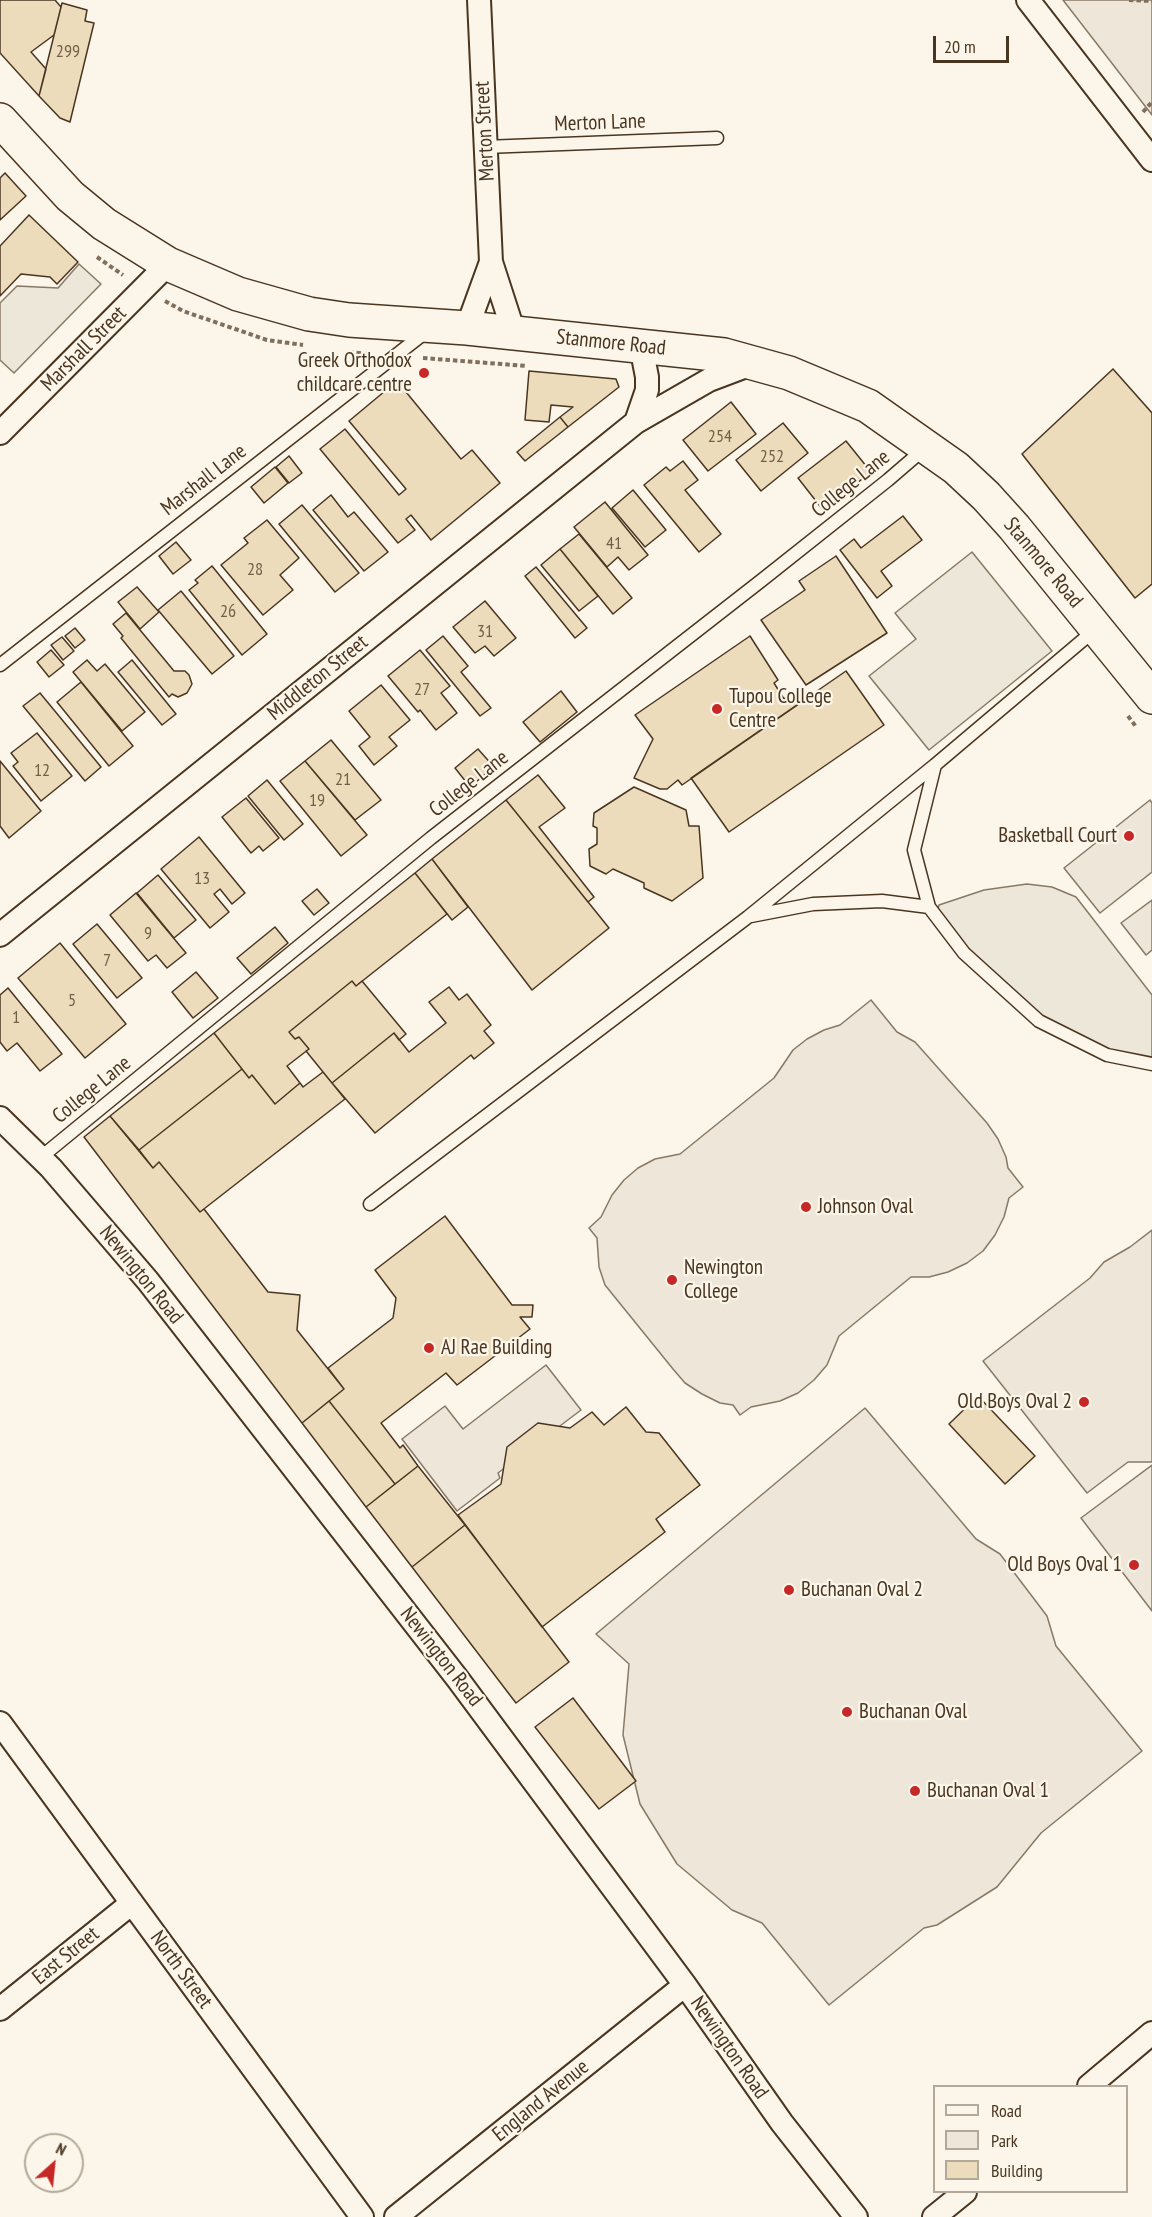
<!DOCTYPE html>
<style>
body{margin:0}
#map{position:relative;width:1152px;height:2217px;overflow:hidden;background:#fbf6e9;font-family:"PT Sans Narrow",sans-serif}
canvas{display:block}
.legend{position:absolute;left:933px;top:2085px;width:195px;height:108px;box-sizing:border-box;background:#fbf6e9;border:2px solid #b4a999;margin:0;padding:8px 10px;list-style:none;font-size:18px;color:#4a3520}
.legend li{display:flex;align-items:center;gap:12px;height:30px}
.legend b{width:30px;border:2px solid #b4a999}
.north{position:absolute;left:24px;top:2133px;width:60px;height:60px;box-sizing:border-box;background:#fbf6e9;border:2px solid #b4a999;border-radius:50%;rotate:27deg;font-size:16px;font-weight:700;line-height:24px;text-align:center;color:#4a3520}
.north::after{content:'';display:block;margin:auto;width:21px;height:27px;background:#c62828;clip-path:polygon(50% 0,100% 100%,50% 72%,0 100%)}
.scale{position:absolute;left:933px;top:36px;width:76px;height:27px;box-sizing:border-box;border:3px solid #4a3520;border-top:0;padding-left:8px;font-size:18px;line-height:21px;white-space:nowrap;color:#4a3520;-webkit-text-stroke:4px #fbf6e9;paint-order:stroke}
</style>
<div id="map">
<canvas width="1152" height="2217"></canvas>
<ul class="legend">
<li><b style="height:8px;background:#fbf6e9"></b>Road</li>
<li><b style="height:16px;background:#ede6d9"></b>Park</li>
<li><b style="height:16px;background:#ecdcbc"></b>Building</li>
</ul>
<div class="north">N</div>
<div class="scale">20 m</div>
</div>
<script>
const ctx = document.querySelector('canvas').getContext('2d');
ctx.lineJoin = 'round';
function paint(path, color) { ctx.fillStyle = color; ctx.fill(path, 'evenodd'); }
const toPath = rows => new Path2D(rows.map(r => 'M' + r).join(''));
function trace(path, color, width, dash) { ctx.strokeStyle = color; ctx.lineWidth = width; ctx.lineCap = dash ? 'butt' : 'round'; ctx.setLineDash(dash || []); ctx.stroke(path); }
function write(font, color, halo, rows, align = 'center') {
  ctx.font = font + ' "PT Sans Narrow",sans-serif'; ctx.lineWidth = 4.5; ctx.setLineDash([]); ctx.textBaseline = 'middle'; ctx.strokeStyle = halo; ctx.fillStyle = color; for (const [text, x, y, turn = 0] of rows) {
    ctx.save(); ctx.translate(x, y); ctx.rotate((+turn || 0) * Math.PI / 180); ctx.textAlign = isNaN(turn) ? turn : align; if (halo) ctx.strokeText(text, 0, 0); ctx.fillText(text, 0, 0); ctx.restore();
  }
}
const green = toPath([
 [1063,0,1152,0,1152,115,1063,0],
 [1150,800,1152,803,1152,872,1100,913,1064,868,1150,800],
 [1152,900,1152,950,1146,955,1121,923,1152,900],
 [871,1000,897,1032,915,1042,987,1123,998,1139,1006,1157,1008,1168,1023,1187,1009,1198,1004,1217,995,1235,983,1251,967,1263,948,1272,929,1277,911,1277,839,1336,827,1365,814,1380,798,1393,780,1401,751,1407,740,1415,733,1405,720,1403,702,1394,685,1383,673,1369,605,1285,599,1267,597,1238,589,1228,601,1217,612,1195,624,1180,638,1168,655,1159,680,1154,774,1078,793,1050,807,1039,824,1030,840,1025,871,1000],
 [1152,1230,1152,1462,1128,1462,1087,1493,983,1361,1090,1278,1104,1262,1130,1247,1152,1230],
 [546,1365,581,1410,498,1473,500,1478,457,1511,402,1439,445,1406,463,1429,546,1365],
 [865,1408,976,1539,1000,1554,1047,1616,1056,1646,1142,1751,1041,1833,997,1887,937,1925,924,1928,829,2005,762,1923,732,1910,677,1864,640,1804,623,1735,629,1664,596,1634,865,1408],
 [1152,1465,1152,1611,1081,1518,1152,1465]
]);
const parking = toPath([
 [79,264,101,284,14,373,0,360,0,303,17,286,58,288,79,264],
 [972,552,1052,651,929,750,869,676,916,639,895,613,972,552],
 [1027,884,1052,887,1076,897,1152,995,1152,1064,1107,1055,1039,1021,936,916,939,905,984,890,1027,884]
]);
const building = toPath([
 [0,0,55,0,61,7,54,35,31,52,46,69,39,96,0,53,0,0],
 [62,3,87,10,85,21,94,23,70,122,60,118,39,96,62,3],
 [5,173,26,196,0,220,0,178,5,173],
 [29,215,78,262,57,284,50,277,21,274,0,296,0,246,29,215],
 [1113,369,1152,413,1152,584,1135,598,1022,454,1113,369],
 [529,371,616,379,619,387,568,427,560,417,573,407,551,405,549,422,525,420,529,371],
 [397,381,461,459,472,450,500,483,431,540,411,515,406,519,415,530,398,543,320,449,345,429,399,495,406,489,349,421,397,381],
 [731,402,756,434,708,471,683,440,731,402],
 [560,417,568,427,525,461,517,452,560,417],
 [783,423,808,453,761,491,736,460,783,423],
 [846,441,871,472,823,510,798,478,846,441],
 [289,456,302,473,289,483,276,467,289,456],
 [683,461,698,480,685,490,721,534,699,552,644,485,666,467,670,471,683,461],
 [275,467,288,483,264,503,251,487,275,467],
 [633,490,666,530,645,547,612,508,633,490],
 [331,495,348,517,354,512,388,552,364,571,313,510,331,495],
 [605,502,648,555,629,570,618,557,607,567,574,527,605,502],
 [302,505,359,573,335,592,279,524,302,505],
 [903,516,922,540,881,571,892,586,877,598,840,550,854,539,861,548,903,516],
 [267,520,299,558,280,575,293,590,263,615,221,565,248,543,244,538,267,520],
 [579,534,632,598,613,614,560,549,579,534],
 [176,542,191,560,173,574,159,556,176,542],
 [560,549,598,596,579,611,541,565,560,549],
 [836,556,887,633,806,685,761,620,805,590,799,581,836,556],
 [212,566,267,634,242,655,189,590,198,583,195,580,212,566],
 [536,567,587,628,575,638,525,576,536,567],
 [137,587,159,612,140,629,118,602,137,587],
 [181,591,234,656,212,674,158,610,181,591],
 [485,601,516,638,494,656,485,646,475,653,453,627,485,601],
 [126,613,174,671,185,671,189,675,192,684,187,693,178,697,172,694,169,697,121,638,123,636,113,624,126,613],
 [75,628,85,640,75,648,65,636,75,628],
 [443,636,468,666,461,672,491,708,480,716,426,650,443,636],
 [750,636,778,680,774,683,784,699,792,694,799,704,682,785,678,780,667,789,660,789,634,778,653,739,635,715,750,636],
 [62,637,74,651,63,660,51,645,62,637],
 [51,650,64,665,49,677,37,662,51,650],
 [420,650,450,686,441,693,457,713,436,730,420,710,418,712,388,676,420,650],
 [87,660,97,671,105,664,145,712,122,731,73,672,87,660],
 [132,660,176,714,162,725,118,672,132,660],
 [846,671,884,725,729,832,691,778,846,671],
 [81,682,133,746,109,766,57,702,81,682],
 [381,685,410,720,389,737,397,746,374,765,359,746,370,737,349,711,381,685],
 [561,691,577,712,540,742,523,722,561,691],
 [40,693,101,767,85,781,23,706,40,693],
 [37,733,72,776,41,801,13,766,18,762,11,753,37,733],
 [331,740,381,800,355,820,305,761,331,740],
 [478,749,494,767,470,787,455,768,478,749],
 [0,761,41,811,9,838,0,826,0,761],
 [305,761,367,835,341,856,280,781,305,761],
 [538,775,565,808,539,827,594,897,588,902,506,800,538,775],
 [267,780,303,824,284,840,248,796,267,780],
 [634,787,686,810,689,826,699,826,703,878,672,901,644,888,644,883,613,869,606,874,590,866,589,849,597,844,597,828,593,826,594,813,634,787],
 [246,798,279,838,263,851,259,846,251,853,222,817,246,798],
 [506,800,609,928,532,990,432,859,506,800],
 [199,837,245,893,232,904,220,889,214,894,229,912,210,928,161,869,199,837],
 [432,859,468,907,452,920,415,873,432,859],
 [415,873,447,914,356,986,352,981,289,1032,295,1039,299,1037,309,1049,287,1066,300,1083,275,1104,252,1075,249,1078,214,1033,415,873],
 [158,875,196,920,174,938,137,893,158,875],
 [317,889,329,903,314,915,302,901,317,889],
 [136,893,186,953,167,968,156,955,148,961,110,915,136,893],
 [97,924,142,978,117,998,73,944,97,924],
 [275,927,288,943,251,974,237,958,275,927],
 [60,943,126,1024,85,1058,18,978,60,943],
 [196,972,218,998,193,1018,172,992,196,972],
 [352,981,356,986,362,981,406,1034,399,1040,394,1033,332,1083,306,1051,309,1049,299,1037,295,1039,289,1032,352,981],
 [449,987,459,1000,467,994,491,1025,484,1031,494,1043,474,1059,471,1055,375,1133,332,1083,394,1033,409,1052,446,1023,429,1002,449,987],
 [8,988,62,1054,40,1071,17,1043,7,1051,0,1042,0,995,8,988],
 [214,1033,242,1069,139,1150,110,1116,214,1033],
 [242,1069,249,1078,252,1075,275,1104,300,1083,303,1087,323,1072,345,1099,200,1212,159,1162,153,1168,139,1150,242,1069],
 [110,1116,153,1168,159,1162,200,1212,204,1209,268,1292,300,1295,297,1330,344,1389,302,1423,84,1137,110,1116],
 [445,1216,512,1305,533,1305,532,1317,520,1317,530,1329,457,1385,446,1373,381,1423,400,1448,403,1445,418,1466,395,1484,329,1401,344,1389,328,1368,393,1318,396,1298,375,1270,445,1216],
 [978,1396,1035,1456,1005,1484,949,1424,978,1396],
 [329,1401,395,1484,366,1507,302,1423,329,1401],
 [626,1407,646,1432,659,1433,700,1485,656,1519,665,1532,542,1627,458,1515,501,1484,507,1447,538,1423,570,1428,592,1412,604,1425,626,1407],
 [418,1466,465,1525,412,1567,366,1507,418,1466],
 [465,1525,569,1662,516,1703,412,1567,465,1525],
 [573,1698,636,1781,599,1809,535,1727,573,1698]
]);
const path = toPath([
 [1129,0,1152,1],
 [1143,112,1152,102],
 [97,257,123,275],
 [165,301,183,311,267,340,303,345],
 [349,352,368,354],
 [423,358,527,366],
 [1128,716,1137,728]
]);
const service = toPath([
 [485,147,717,138],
 [1096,629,935,765,914,850,929,907,964,953,1039,1021,1107,1055,1152,1064],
 [0,665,427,331],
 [751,916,813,904,882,901,929,907],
 [40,1158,431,838,762,580,888,480,924,449],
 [370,1204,748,917,935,765]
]);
const minor = toPath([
 [479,0,491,262,514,333],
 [1028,0,1152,160],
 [467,328,491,262],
 [636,422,647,390,647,377,641,346],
 [0,433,168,264],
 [0,935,636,422,709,380,754,363],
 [0,1118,51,1168,148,1281,457,1678,685,1985,782,2123,856,2217],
 [0,1723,362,2217],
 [0,2009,132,1903],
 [1089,2086,1152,2033],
 [396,2217,685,1985],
 [934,2217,965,2192]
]);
const trunk = toPath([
 [0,120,70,196,104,224,168,264,238,294,309,314,349,320,467,328,724,355,789,373,868,406,956,468,986,496,1014,527,1152,697]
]);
const markers = [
 [424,373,6,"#c62828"],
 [717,709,6,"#c62828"],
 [1129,836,6,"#c62828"],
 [806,1207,6,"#c62828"],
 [672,1280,6,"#c62828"],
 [429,1348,6,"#c62828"],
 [1084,1402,6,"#c62828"],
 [1134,1565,6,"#c62828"],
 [789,1590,6,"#c62828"],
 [847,1712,6,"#c62828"],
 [915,1791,6,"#c62828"]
];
const numberNames = [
 ["299",68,52],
 ["254",720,437],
 ["252",772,457],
 ["41",614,544],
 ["28",255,570],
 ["26",228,612],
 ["31",485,632],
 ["27",422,690],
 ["12",42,771],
 ["21",343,780],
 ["19",317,801],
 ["13",202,879],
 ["9",148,934],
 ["7",107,961],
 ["5",72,1001],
 ["1",16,1018]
];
const streetNames = [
 ["Merton Lane",600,123,-2],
 ["Merton Street",485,131,-93],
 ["Stanmore Road",611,343,6],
 ["Marshall Street",84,349,-45],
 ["Marshall Lane",204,480,-38],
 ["College Lane",851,484,-39],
 ["Stanmore Road",1043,563,50],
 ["Middleton Street",318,678,-39],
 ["College Lane",469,784,-38],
 ["College Lane",92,1090,-39],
 ["Newington Road",141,1275,51],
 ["Newington Road",441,1657,52],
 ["East Street",66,1956,-39],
 ["North Street",181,1970,54],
 ["Newington Road",729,2048,55],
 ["England Avenue",541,2101,-39]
];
const poiNames = [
 ["Greek Orthodox",412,361,"right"],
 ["childcare centre",412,385,"right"],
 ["Tupou College",729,697],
 ["Centre",729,721],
 ["Basketball Court",1117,836,"right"],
 ["Johnson Oval",818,1207],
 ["Newington",684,1268],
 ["College",684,1292],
 ["AJ Rae Building",441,1348],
 ["Old Boys Oval 2",1072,1402,"right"],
 ["Old Boys Oval 1",1122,1565,"right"],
 ["Buchanan Oval 2",801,1590],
 ["Buchanan Oval",859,1712],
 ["Buchanan Oval 1",927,1791]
];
paint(green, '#ede6d9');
trace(green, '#887966', 1.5);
paint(parking, '#ede7d9');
trace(parking, '#887966', 1.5);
paint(building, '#ecdcbc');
trace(building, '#4a3520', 1.5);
trace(service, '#4a3520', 15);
trace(minor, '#4a3520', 26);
trace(trunk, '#4a3520', 36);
trace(path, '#7f6f5c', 4, [4.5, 3]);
trace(service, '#fbf6e9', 12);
trace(minor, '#fbf6e9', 22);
trace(trunk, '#fbf6e9', 33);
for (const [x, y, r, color] of markers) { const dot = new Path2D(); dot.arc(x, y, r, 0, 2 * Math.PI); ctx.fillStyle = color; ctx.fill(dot); trace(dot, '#fbf6e9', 2); }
write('18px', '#725f47', null, numberNames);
write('21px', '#4a3520', '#fbf6e9', streetNames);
write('21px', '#4a3520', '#fbf6e9', poiNames, 'left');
</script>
